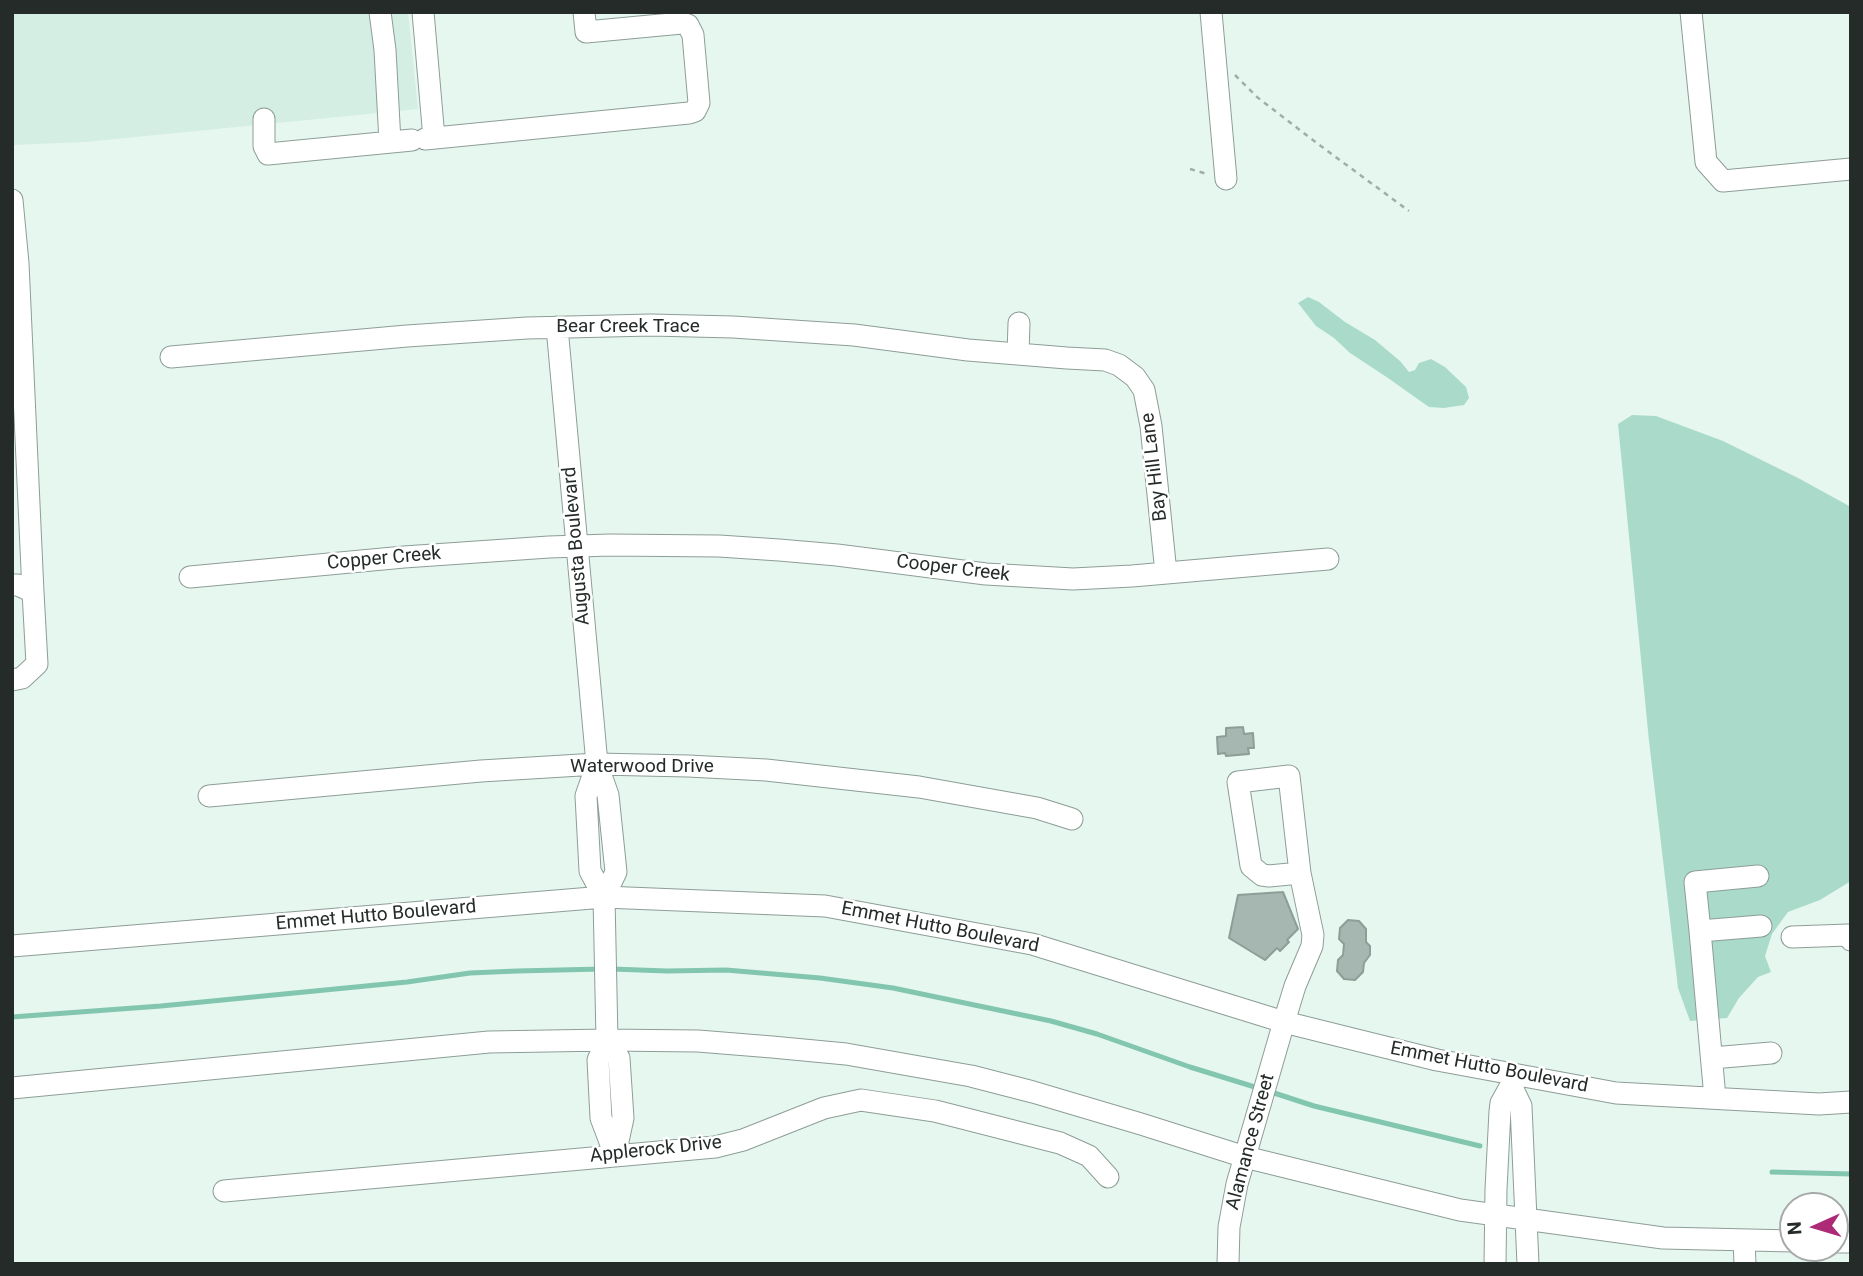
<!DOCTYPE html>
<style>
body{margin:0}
#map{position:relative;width:1863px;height:1276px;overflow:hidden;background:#e6f7f0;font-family:Roboto,sans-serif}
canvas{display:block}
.frame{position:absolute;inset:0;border:14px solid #242b28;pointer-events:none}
.north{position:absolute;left:1779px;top:1192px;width:70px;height:70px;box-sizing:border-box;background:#fff;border:2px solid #a7aaa9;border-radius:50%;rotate:266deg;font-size:19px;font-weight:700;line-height:28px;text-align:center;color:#242b28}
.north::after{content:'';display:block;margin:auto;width:24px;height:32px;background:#ac2a76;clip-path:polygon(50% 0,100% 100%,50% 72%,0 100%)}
</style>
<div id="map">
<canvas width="1863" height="1276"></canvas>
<div class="frame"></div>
<div class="north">N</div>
</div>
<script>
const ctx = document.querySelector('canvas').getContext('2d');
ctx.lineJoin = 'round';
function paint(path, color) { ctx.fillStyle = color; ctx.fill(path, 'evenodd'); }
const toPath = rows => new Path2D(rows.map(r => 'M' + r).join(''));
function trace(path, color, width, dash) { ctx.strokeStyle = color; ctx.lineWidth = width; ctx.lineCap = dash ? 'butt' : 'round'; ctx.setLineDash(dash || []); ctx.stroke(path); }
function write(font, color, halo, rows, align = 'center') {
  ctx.font = font + ' Roboto,sans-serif'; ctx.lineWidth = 5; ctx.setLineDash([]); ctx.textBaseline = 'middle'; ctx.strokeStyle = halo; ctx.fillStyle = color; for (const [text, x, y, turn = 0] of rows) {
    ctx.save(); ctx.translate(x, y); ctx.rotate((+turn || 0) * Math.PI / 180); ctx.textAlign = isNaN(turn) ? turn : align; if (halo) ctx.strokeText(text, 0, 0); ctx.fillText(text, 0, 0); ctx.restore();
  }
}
const built = toPath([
 [12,12,408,12,418,109,85,142,12,145]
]);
const green = toPath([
 [1308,297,1319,302,1345,322,1375,340,1400,361,1409,372,1415,370,1419,363,1431,359,1445,367,1466,387,1469,398,1464,405,1444,408,1429,407,1419,400,1388,378,1350,353,1334,338,1316,326,1298,303],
 [1632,415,1656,416,1723,441,1800,479,1851,507,1851,881,1820,900,1788,912,1772,934,1765,956,1771,972,1758,977,1739,998,1727,1018,1690,1021,1678,988,1649,741,1618,424]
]);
const stream = toPath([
 [612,969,667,971,726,970,820,978,893,988,1051,1021,1097,1034,1190,1067,1258,1088],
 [12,1017,161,1006,407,982,470,973,517,971,602,969],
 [1268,1091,1314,1106,1480,1146],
 [1772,1172,1851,1174]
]);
const building = toPath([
 [1243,727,1244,734,1253,733,1254,748,1248,748,1249,754,1226,756,1225,753,1218,754,1217,737,1226,736,1226,728,1243,727],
 [1283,892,1298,929,1287,940,1289,942,1280,951,1277,948,1265,960,1229,938,1238,895,1283,892],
 [1348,920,1359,921,1366,929,1366,942,1370,946,1370,955,1364,963,1363,972,1355,980,1344,979,1337,971,1338,960,1343,955,1344,944,1339,939,1340,928,1348,920]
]);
const path = toPath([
 [1235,75,1257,97,1318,144,1409,211],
 [1190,169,1207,174]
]);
const minor = toPath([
 [380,12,385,50,390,142],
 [423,12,434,138],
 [1211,12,1226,179],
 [1691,12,1706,162,1723,181,1851,169],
 [264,119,264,146,268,154,412,140],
 [425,139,689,113,695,111,699,103,693,35,688,25,682,23,586,32,584,12],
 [12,200,18,263,33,592],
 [557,327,597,764,608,795,616,872,604,897],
 [1018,354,1019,323],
 [171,357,407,336,527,328,651,325,733,327,854,335,968,350,1067,358,1105,360,1119,365,1135,377,1144,390,1151,426,1166,573],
 [190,577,404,557,549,547,610,545,719,546,779,550,837,555,986,574,1073,579,1132,576,1328,559],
 [12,585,18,585,33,592,37,664,22,678,12,680],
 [597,764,586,796,590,871,604,897,607,1040,598,1060,601,1118,615,1155],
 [209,796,481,771,597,764,688,766,766,770,919,787,1037,808,1072,819],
 [1700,931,1695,882,1758,876],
 [1792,937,1848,935,1851,940],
 [12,946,604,897,825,906,1032,944,1284,1022,1437,1060,1616,1093,1819,1104,1851,1102],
 [607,1040,619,1058,623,1118,615,1155],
 [1712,1058,1771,1053],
 [1511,1085,1521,1106,1528,1264],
 [12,1088,489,1042,607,1040,698,1041,772,1047,846,1054,971,1076,1033,1092,1141,1124,1245,1157,1460,1210,1663,1238,1793,1241],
 [1715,1098,1700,931,1761,926],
 [224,1191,715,1147,743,1140,824,1108,861,1100,935,1111,1060,1143,1089,1156,1108,1177],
 [1744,1240,1745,1264],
 [1835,1242,1851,1242],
 [1228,1264,1229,1227,1237,1184,1284,1022,1295,986,1312,946,1313,935,1300,873,1289,776,1238,782,1251,866,1262,875,1269,876,1300,873],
 [1495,1264,1496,1189,1500,1111,1501,1103,1511,1085,1512,1074]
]);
const streetNames = [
 ["Bear Creek Trace",628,327],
 ["Bay Hill Lane",1155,467,-97],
 ["Augusta Boulevard",577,546,-95],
 ["Copper Creek",384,559,-5],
 ["Cooper Creek",953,569,7],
 ["Waterwood Drive",642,767],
 ["Emmet Hutto Boulevard",376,916,-5],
 ["Emmet Hutto Boulevard",940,928,11],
 ["Emmet Hutto Boulevard",1489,1068,11],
 ["Alamance Street",1251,1142,-75],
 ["Applerock Drive",656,1150,-6]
];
paint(built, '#d4eee4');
paint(green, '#aadbca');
trace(stream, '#82c6af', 5);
paint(building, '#a6b6b0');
trace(building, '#8e9d97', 2);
trace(minor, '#8d9d97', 23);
trace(path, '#a0ada8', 2.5, [5, 5]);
trace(minor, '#fff', 21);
write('19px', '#242b28', '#fff', streetNames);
</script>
